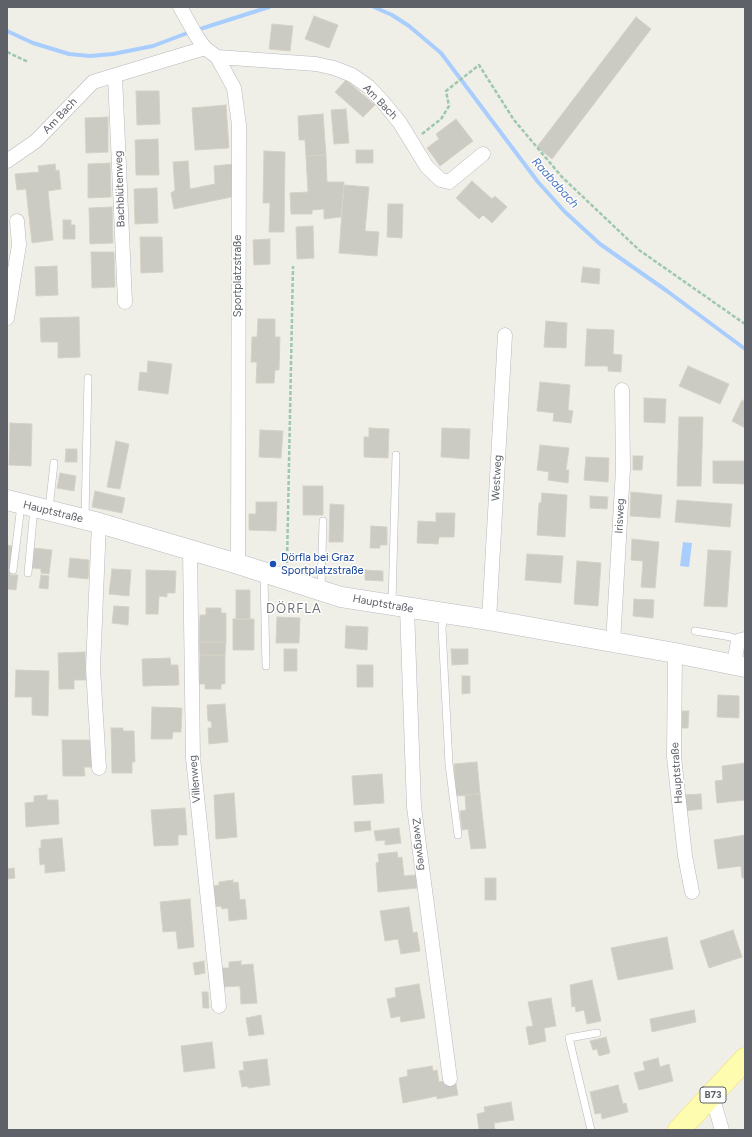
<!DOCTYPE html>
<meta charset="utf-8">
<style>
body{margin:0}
#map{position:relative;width:752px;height:1137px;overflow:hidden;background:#f0efe7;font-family:Figtree,sans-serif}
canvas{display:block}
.frame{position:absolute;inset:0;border:8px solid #5e6167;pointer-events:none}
</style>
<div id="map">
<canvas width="752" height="1137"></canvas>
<div class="frame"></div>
</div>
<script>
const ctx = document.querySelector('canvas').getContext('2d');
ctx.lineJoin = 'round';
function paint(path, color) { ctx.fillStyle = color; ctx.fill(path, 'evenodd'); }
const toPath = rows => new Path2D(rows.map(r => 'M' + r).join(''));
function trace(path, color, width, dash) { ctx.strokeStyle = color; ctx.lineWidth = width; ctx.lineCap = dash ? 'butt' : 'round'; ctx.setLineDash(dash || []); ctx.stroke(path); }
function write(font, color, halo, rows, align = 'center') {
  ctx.font = font + ' Figtree,sans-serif'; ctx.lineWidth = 3; ctx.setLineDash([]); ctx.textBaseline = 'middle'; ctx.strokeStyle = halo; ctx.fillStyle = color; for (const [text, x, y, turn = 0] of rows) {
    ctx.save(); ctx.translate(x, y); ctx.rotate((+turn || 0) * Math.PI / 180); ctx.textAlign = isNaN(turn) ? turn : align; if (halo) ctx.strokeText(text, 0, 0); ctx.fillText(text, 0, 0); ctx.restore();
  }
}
const water = toPath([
 [683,542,692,543,689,567,680,566]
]);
const stream = toPath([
 [374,7,392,15,409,26,441,53,538,182,565,212,600,244,667,291,745,349],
 [197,30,269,7],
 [7,31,33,43,69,54,90,56,113,54,153,46,190,32]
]);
const building = toPath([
 [314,16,338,25,329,48,305,39,314,16],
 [636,17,651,29,552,159,537,147,636,17],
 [272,24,293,26,290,51,269,49,272,24],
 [346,80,375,105,363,117,335,92,346,80],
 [136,91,159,91,160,124,137,125,136,91],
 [226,105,229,148,195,150,192,108,226,105],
 [346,109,349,143,334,144,331,110,346,109],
 [323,114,326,155,306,156,305,140,299,140,298,116,323,114],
 [108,117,108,152,86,153,85,118,108,117],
 [456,119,473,141,440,166,427,148,439,139,436,134,456,119],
 [158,139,159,175,136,175,135,140,158,139],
 [356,150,373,150,373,163,356,163,356,150],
 [264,151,285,152,284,232,269,232,270,203,263,203,264,151],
 [326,155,327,182,344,182,341,217,324,219,324,209,312,210,312,214,291,214,290,193,308,192,306,156,326,155],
 [188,161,190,189,215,184,214,166,233,164,236,196,174,209,171,193,175,190,173,162,188,161],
 [110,163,111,197,88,198,88,164,110,163],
 [55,164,56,171,59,170,61,189,48,191,53,240,32,243,26,189,17,190,15,174,39,172,38,166,55,164],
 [472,181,492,199,495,196,507,207,492,223,483,215,479,219,456,198,472,181],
 [344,185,369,187,365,231,379,232,377,256,339,253,344,185],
 [157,188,158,223,135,224,134,189,157,188],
 [388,204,403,204,402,238,387,237,388,204],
 [112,207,113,243,90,244,89,208,112,207],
 [63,220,71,220,71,225,75,225,75,239,63,239,63,220],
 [313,226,314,258,297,259,296,227,313,226],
 [140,237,162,237,163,272,141,273,140,237],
 [270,239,270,264,254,265,253,240,270,239],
 [91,252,114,252,115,287,92,288,91,252],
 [57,266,58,295,36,296,35,267,57,266],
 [583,267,600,269,599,284,581,282,583,267],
 [79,317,80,357,58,358,58,342,41,342,40,318,79,317],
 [258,319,275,319,275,337,280,337,279,370,275,370,274,383,256,383,257,362,251,362,252,337,257,337,258,319],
 [546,321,567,323,566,348,544,347,546,321],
 [587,329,614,330,613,354,622,355,621,372,608,371,608,366,585,366,587,329],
 [148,361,172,364,168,394,138,390,140,372,147,373,148,361],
 [688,366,729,384,720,404,679,386,688,366],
 [540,382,570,385,568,410,573,411,571,423,553,421,554,413,537,411,540,382],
 [644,398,666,399,665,423,644,422,644,398],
 [742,400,745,402,745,428,732,421,742,400],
 [679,417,703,417,701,486,677,486,679,417],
 [10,423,32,424,31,466,9,465,10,423],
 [369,428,389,429,388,458,364,457,364,437,369,437,369,428],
 [442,428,470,429,469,459,441,457,442,428],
 [260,430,283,431,281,458,259,457,260,430],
 [116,441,129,444,120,489,107,487,116,441],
 [540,445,569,448,566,470,569,470,568,483,548,480,549,472,537,470,540,445],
 [66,449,77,449,77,462,65,462,66,449],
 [633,456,643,456,642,470,633,470,633,456],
 [586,457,609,458,608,482,584,480,586,457],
 [713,461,745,461,745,484,713,483,713,461],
 [60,473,76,476,74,491,57,488,60,473],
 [303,486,323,486,323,515,303,515,303,486],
 [95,491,125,498,122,513,92,507,95,491],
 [631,492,662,495,660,518,630,516,631,492],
 [542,493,567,495,565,537,537,535,539,503,541,503,542,493],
 [590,496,608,497,607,509,590,508,590,496],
 [677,500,732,504,730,527,675,522,677,500],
 [256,502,277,502,276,531,249,530,249,514,256,514,256,502],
 [330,504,344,505,343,542,329,542,330,504],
 [436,513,455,513,454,537,439,537,438,544,417,543,418,521,436,522,436,513],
 [371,526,387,527,387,545,380,545,380,548,370,548,371,526],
 [632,539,659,542,655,588,641,587,643,561,631,560,632,539],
 [7,545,13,546,10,575,18,575,16,590,7,589,7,545],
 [34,548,52,550,49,574,41,573,41,569,32,568,34,548],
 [708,550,731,551,727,607,704,606,708,550],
 [527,554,563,556,561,583,525,580,527,554],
 [70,558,89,560,88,579,68,577,70,558],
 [577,561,601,563,598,606,574,604,577,561],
 [112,569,131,570,129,596,109,594,112,569],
 [146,570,176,571,175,593,167,593,167,597,159,596,158,614,146,614,146,570],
 [365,570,383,571,383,581,365,580,365,570],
 [41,575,49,576,48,589,39,588,41,575],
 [236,590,250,590,250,619,236,619,236,590],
 [634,599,654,600,653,618,633,616,634,599],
 [114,606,129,607,128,625,112,623,114,606],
 [206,608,221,608,221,613,226,613,226,642,199,642,200,615,206,615,206,608],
 [277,617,300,618,299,643,276,643,277,617],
 [233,619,254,619,254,650,233,650,233,619],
 [346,626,368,627,367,650,345,648,346,626],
 [199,642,226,642,225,655,200,655,199,642],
 [284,649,297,649,297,671,284,671,284,649],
 [451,649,468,649,468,664,452,665,451,649],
 [85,652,86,680,74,680,74,689,59,689,58,653,85,652],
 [200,655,225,655,225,684,221,684,221,689,205,689,205,684,199,684,200,655],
 [170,658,171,665,178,665,179,685,143,686,142,659,170,658],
 [357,665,373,665,373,687,357,687,357,665],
 [16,670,49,671,48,716,32,715,32,697,15,697,16,670],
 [462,676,470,676,470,693,462,694,462,676],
 [718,695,739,696,739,718,717,717,718,695],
 [225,704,228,742,209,744,208,728,212,728,211,721,208,721,207,705,225,704],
 [152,707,182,708,181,732,173,732,172,739,151,739,152,707],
 [680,711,689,711,688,728,679,728,680,711],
 [111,728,123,728,123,731,134,731,135,762,132,762,132,773,112,773,111,728],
 [62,740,91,740,92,767,84,767,85,776,63,776,62,740],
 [477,762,480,794,456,796,454,764,477,762],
 [745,763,745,800,717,803,715,781,723,780,722,766,745,763],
 [382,774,384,803,354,805,352,776,382,774],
 [234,793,237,837,216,839,214,795,234,793],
 [480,794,486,848,471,849,468,829,462,830,460,811,466,810,465,795,480,794],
 [701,794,702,809,685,811,683,795,701,794],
 [47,795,47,800,58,800,59,824,26,827,25,803,34,802,34,796,47,795],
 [185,808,187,835,178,835,178,845,154,846,151,810,185,808],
 [370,821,371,830,355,832,354,822,370,821],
 [399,828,401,843,385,845,385,840,376,841,374,831,399,828],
 [745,835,745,878,742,878,741,866,718,869,714,840,745,835],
 [62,838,65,871,45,873,45,864,40,865,39,848,41,848,41,840,62,838],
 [397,852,398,858,402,857,404,876,416,875,417,888,378,892,376,863,379,862,378,854,397,852],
 [14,868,15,878,7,879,7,869,14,868],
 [485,878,496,878,496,900,485,900,485,878],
 [233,880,233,883,238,882,240,900,245,899,247,919,229,921,228,908,222,909,221,906,214,907,211,886,219,885,219,882,233,880],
 [190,899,194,947,178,949,176,931,163,932,160,902,190,899],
 [409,907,413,933,417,932,420,951,401,954,398,939,385,941,380,911,409,907],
 [733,930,742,957,709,968,700,941,733,930],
 [667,937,673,969,618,980,611,948,667,937],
 [204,961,205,973,195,975,193,963,204,961],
 [241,961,241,965,253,964,257,1003,241,1004,240,986,223,987,221,968,229,968,229,962,241,961],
 [592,980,601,1021,587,1024,584,1010,576,1012,575,1006,572,1007,570,985,592,980],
 [419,984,425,1018,401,1022,400,1016,391,1018,387,999,396,997,395,988,419,984],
 [202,992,208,992,209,1008,203,1008,202,992],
 [551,998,556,1026,544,1028,546,1041,529,1045,526,1027,533,1026,528,1002,551,998],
 [694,1010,696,1022,652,1032,650,1019,694,1010],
 [261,1015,264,1034,249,1036,246,1018,261,1015],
 [606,1037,610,1053,599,1056,597,1049,593,1050,590,1041,606,1037],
 [212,1042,215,1068,184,1072,181,1046,212,1042],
 [658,1058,660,1067,669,1064,673,1081,639,1090,634,1073,645,1070,643,1062,658,1058],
 [267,1059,270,1085,248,1088,248,1086,242,1087,239,1071,244,1070,243,1062,267,1059],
 [432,1066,433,1071,437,1070,439,1082,455,1079,458,1095,437,1099,437,1096,403,1103,399,1078,408,1076,407,1070,432,1066],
 [618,1085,623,1104,626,1103,628,1112,602,1119,601,1113,595,1114,590,1092,618,1085],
 [511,1102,514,1120,494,1123,495,1130,479,1130,477,1114,485,1112,484,1107,511,1102]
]);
const path = toPath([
 [7,52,28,62],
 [422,134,441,119,449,106,446,91,479,65,514,120,562,177,639,250,745,324],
 [287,563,293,266]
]);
const lane = toPath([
 [49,509,54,463],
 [85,518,88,378],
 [13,570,21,505],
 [28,573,34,508],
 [264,575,266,666],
 [321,588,323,521],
 [392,604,396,455],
 [444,614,442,628,449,764,458,835],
 [695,631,731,637,738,641],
 [591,1130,569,1038,597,1033]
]);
const street = toPath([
 [180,7,197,37,205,48,217,57,234,88,239,125,238,564],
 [217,57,316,64,334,68,352,75,369,87,383,102,400,123,427,167,441,180,449,182,483,154],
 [115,76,125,302],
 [7,161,36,141,93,82,205,48],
 [7,318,19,245,17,221],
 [190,551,193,758,219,1006],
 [407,608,414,807,450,1079],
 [489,620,505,335],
 [613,643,623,469,622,390],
 [675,653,674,757,685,856,692,892],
 [734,664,738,641,745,639],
 [99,768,93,668,99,523],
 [712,1096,722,1130]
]);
const secondary = toPath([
 [7,500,99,523,238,564,341,597,489,620,675,653,745,667]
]);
const primary = toPath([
 [679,1130,745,1059]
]);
const markers = [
 [273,564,4,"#1a4fb4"]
];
const shields = [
 [713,1095,26]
];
const shieldNames = [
 ["B73",713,1095]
];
const streetNames = [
 ["Am Bach",380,102,46],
 ["Am Bach",60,116,-47],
 ["Bachblütenweg",120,189,-92],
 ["Sportplatzstraße",238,276,-90],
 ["Westweg",497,478,-87],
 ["Hauptstraße",53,512,14],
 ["Irisweg",620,516,-87],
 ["Hauptstraße",383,604,10],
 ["Hauptstraße",677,773,-94],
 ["Villenweg",195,779,-95],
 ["Zwergweg",419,844,83]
];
const transitNames = [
 ["Dörfla bei Graz",281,558],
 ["Sportplatzstraße",281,571]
];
const waterNames = [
 ["Raababach",555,183,48]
];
const quarterNames = [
 ["DÖRFLA",294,609]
];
paint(water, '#a9cefe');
trace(stream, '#a9cefe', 4);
paint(building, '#cbcac3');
trace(building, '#d5d2c5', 1);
trace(lane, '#b7b8bd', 8);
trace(street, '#b7b8bd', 15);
trace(secondary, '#b8bac0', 21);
trace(primary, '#f0db60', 23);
trace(path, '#9dc8af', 2.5, [4, 2]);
trace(lane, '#fff', 7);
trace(street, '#fff', 14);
trace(secondary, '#fff', 20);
trace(primary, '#fefcae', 22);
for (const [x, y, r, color] of markers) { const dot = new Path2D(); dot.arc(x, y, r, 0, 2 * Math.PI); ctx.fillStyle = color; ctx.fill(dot); trace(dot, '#fff', 1.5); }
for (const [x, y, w] of shields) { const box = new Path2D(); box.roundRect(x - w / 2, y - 8, w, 16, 3); ctx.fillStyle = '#fff'; ctx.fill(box); trace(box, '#5e6167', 1); }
write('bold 10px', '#5e6167', null, shieldNames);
write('11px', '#5e6167', '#fff', streetNames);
write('11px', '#164399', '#fff', transitNames, 'left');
write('italic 12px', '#4a75c3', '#fff', waterNames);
ctx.letterSpacing = '1px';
write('13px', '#6f7379', '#fff', quarterNames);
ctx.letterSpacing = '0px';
</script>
